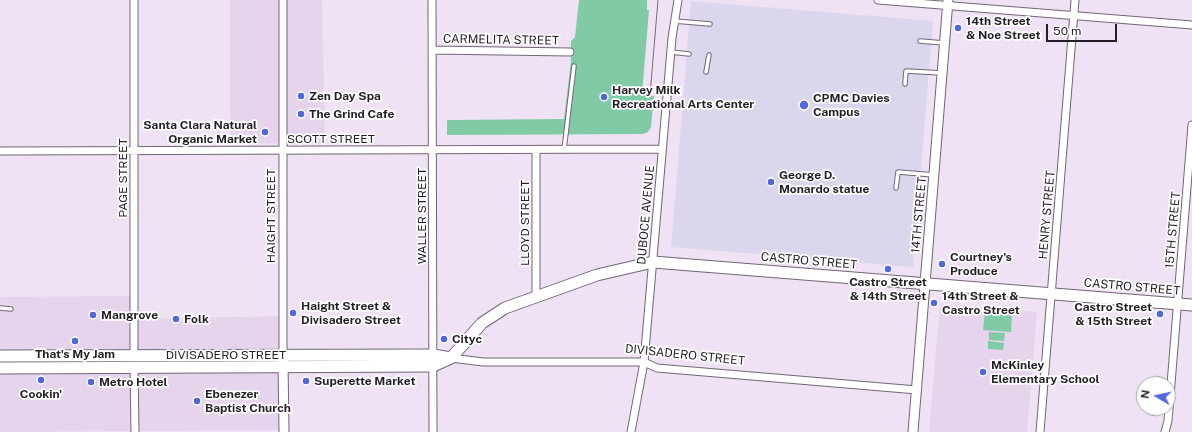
<!DOCTYPE html>
<style>
body{margin:0}
#map{position:relative;width:1192px;height:432px;overflow:hidden;background:#f0e2f5;font-family:"Public Sans",sans-serif}
canvas{display:block}
.north{position:absolute;left:1136px;top:376px;width:40px;height:40px;box-sizing:border-box;background:#fff;border:1px solid #a7a5a8;border-radius:50%;rotate:279deg;font-size:11px;font-weight:700;line-height:16px;text-align:center;color:#241f26}
.north::after{content:'';display:block;margin:auto;width:14px;height:18px;background:#5167dc;clip-path:polygon(50% 0,100% 100%,50% 72%,0 100%)}
.scale{position:absolute;left:1046px;top:24px;width:71px;height:18px;box-sizing:border-box;border:2px solid #241f26;border-top:0;padding-left:5px;font-size:12px;line-height:14px;white-space:nowrap;color:#241f26;-webkit-text-stroke:3px #fff;paint-order:stroke}
</style>
<div id="map">
<canvas width="1192" height="432"></canvas>
<div class="north">N</div>
<div class="scale">50 m</div>
</div>
<script>
const ctx = document.querySelector('canvas').getContext('2d');
ctx.lineJoin = 'round';
function paint(path, color) { ctx.fillStyle = color; ctx.fill(path, 'evenodd'); }
const toPath = rows => new Path2D(rows.map(r => 'M' + r).join(''));
function trace(path, color, width, dash) { ctx.strokeStyle = color; ctx.lineWidth = width; ctx.lineCap = dash ? 'butt' : 'round'; ctx.setLineDash(dash || []); ctx.stroke(path); }
function write(font, color, halo, rows, align = 'center') {
  ctx.font = font + ' "Public Sans",sans-serif'; ctx.lineWidth = 3.5; ctx.setLineDash([]); ctx.textBaseline = 'middle'; ctx.strokeStyle = halo; ctx.fillStyle = color; for (const [text, x, y, turn = 0] of rows) {
    ctx.save(); ctx.translate(x, y); ctx.rotate((+turn || 0) * Math.PI / 180); ctx.textAlign = isNaN(turn) ? turn : align; if (halo) ctx.strokeText(text, 0, 0); ctx.fillText(text, 0, 0); ctx.restore();
  }
}
const built = toPath([
 [230,0,322,0,325,144,230,143],
 [134,296,135,319,283,316,284,430,0,432,0,297],
 [940,304,1037,312,1027,432,929,432]
]);
const medical = toPath([
 [691,1,933,21,913,267,671,247]
]);
const green = toPath([
 [579,0,647,0,647,10,649,10,642,94,654,96,651,127,648,132,643,134,447,135,447,120,564,119,571,61,571,41,575,37],
 [985,312,1012,315,1011,332,983,330],
 [989,332,1005,333,1004,341,989,340],
 [988,341,1004,343,1003,350,988,349]
]);
const service = toPath([
 [674,21,710,24],
 [920,41,944,43],
 [671,52,689,54],
 [706,72,709,55],
 [905,84,906,71,942,73],
 [564,150,574,66],
 [896,188,898,172,934,175],
 [0,308,11,309]
]);
const minor = toPath([
 [134,0,134,356],
 [283,0,283,356],
 [432,0,433,432],
 [878,0,1192,25],
 [432,50,570,52],
 [536,150,536,295],
 [0,151,662,149],
 [451,358,483,362,644,362,657,368,917,390],
 [134,368,135,432],
 [631,432,644,362,672,38,678,0],
 [1040,432,1075,0],
 [1165,432,1168,421,1192,125]
]);
const tertiary = toPath([
 [283,361,284,432],
 [913,432,948,0]
]);
const secondary = toPath([
 [0,356,433,355,451,358],
 [0,368,433,366,451,358,482,323,505,308,597,275,653,262,1192,305]
]);
const tram = toPath([
 [650,95,658,0]
]);
const markers = [
 [958,28,4,"#5167dc"],
 [301,96,4,"#5167dc"],
 [604,97,4,"#5167dc"],
 [804,105,5,"#5167dc"],
 [301,114,4,"#5167dc"],
 [265,132,4,"#5167dc"],
 [771,182,4,"#5167dc"],
 [942,264,4,"#5167dc"],
 [888,269,4,"#5167dc"],
 [934,303,4,"#5167dc"],
 [293,313,4,"#5167dc"],
 [1160,314,4,"#5167dc"],
 [93,315,4,"#5167dc"],
 [176,319,4,"#5167dc"],
 [444,339,4,"#5167dc"],
 [75,341,4,"#5167dc"],
 [983,372,4,"#5167dc"],
 [41,380,4,"#5167dc"],
 [306,381,4,"#5167dc"],
 [91,382,4,"#5167dc"],
 [197,401,4,"#5167dc"]
];
const poiNames = [
 ["14th Street",966,21],
 ["& Noe Street",966,35],
 ["Harvey Milk",612,90],
 ["Recreational Arts Center",612,104],
 ["Zen Day Spa",309,96],
 ["CPMC Davies",813,98],
 ["Campus",813,112],
 ["The Grind Cafe",309,114],
 ["Santa Clara Natural",257,125,"right"],
 ["Organic Market",257,139,"right"],
 ["George D.",779,175],
 ["Monardo statue",779,189],
 ["Courtney's",950,257],
 ["Produce",950,271],
 ["Castro Street",888,282,"center"],
 ["& 14th Street",888,296,"center"],
 ["14th Street &",942,296],
 ["Castro Street",942,310],
 ["Haight Street &",301,306],
 ["Divisadero Street",301,320],
 ["Castro Street",1152,307,"right"],
 ["& 15th Street",1152,321,"right"],
 ["Mangrove",101,315],
 ["Folk",184,319],
 ["Cityc",452,339],
 ["That's My Jam",75,354,"center"],
 ["McKinley",991,365],
 ["Elementary School",991,379],
 ["Superette Market",314,381],
 ["Metro Hotel",99,382],
 ["Cookin'",41,394,"center"],
 ["Ebenezer",205,394],
 ["Baptist Church",205,408]
];
const streetNames = [
 ["CARMELITA STREET",501,40,1],
 ["SCOTT STREET",331,139],
 ["PAGE STREET",123,178,-90],
 ["DUBOCE AVENUE",646,215,-85],
 ["14TH STREET",919,215,-85],
 ["HENRY STREET",1047,215,-85],
 ["HAIGHT STREET",271,216,-90],
 ["WALLER STREET",422,216,-90],
 ["LLOYD STREET",525,223,-90],
 ["15TH STREET",1173,230,-85],
 ["CASTRO STREET",809,261,5],
 ["CASTRO STREET",1132,287,5],
 ["DIVISADERO STREET",226,355],
 ["DIVISADERO STREET",685,355,6]
];
paint(built, '#e6d3ec');
paint(medical, '#dcd6ec');
paint(green, '#80cba6');
trace(service, '#726676', 5.5);
trace(minor, '#726676', 9);
trace(tertiary, '#726676', 11);
trace(secondary, '#726676', 13);
trace(service, '#fff', 3.5);
trace(minor, '#fff', 7);
trace(tertiary, '#fff', 9);
trace(secondary, '#fff', 11);
trace(tram, '#726975', 1);
for (const [x, y, r, color] of markers) { const dot = new Path2D(); dot.arc(x, y, r, 0, 2 * Math.PI); ctx.fillStyle = color; ctx.fill(dot); trace(dot, '#fff', 1.5); }
write('bold 12px', '#241f26', '#fff', poiNames, 'left');
write('12px', '#241f26', '#fff', streetNames);
</script>
